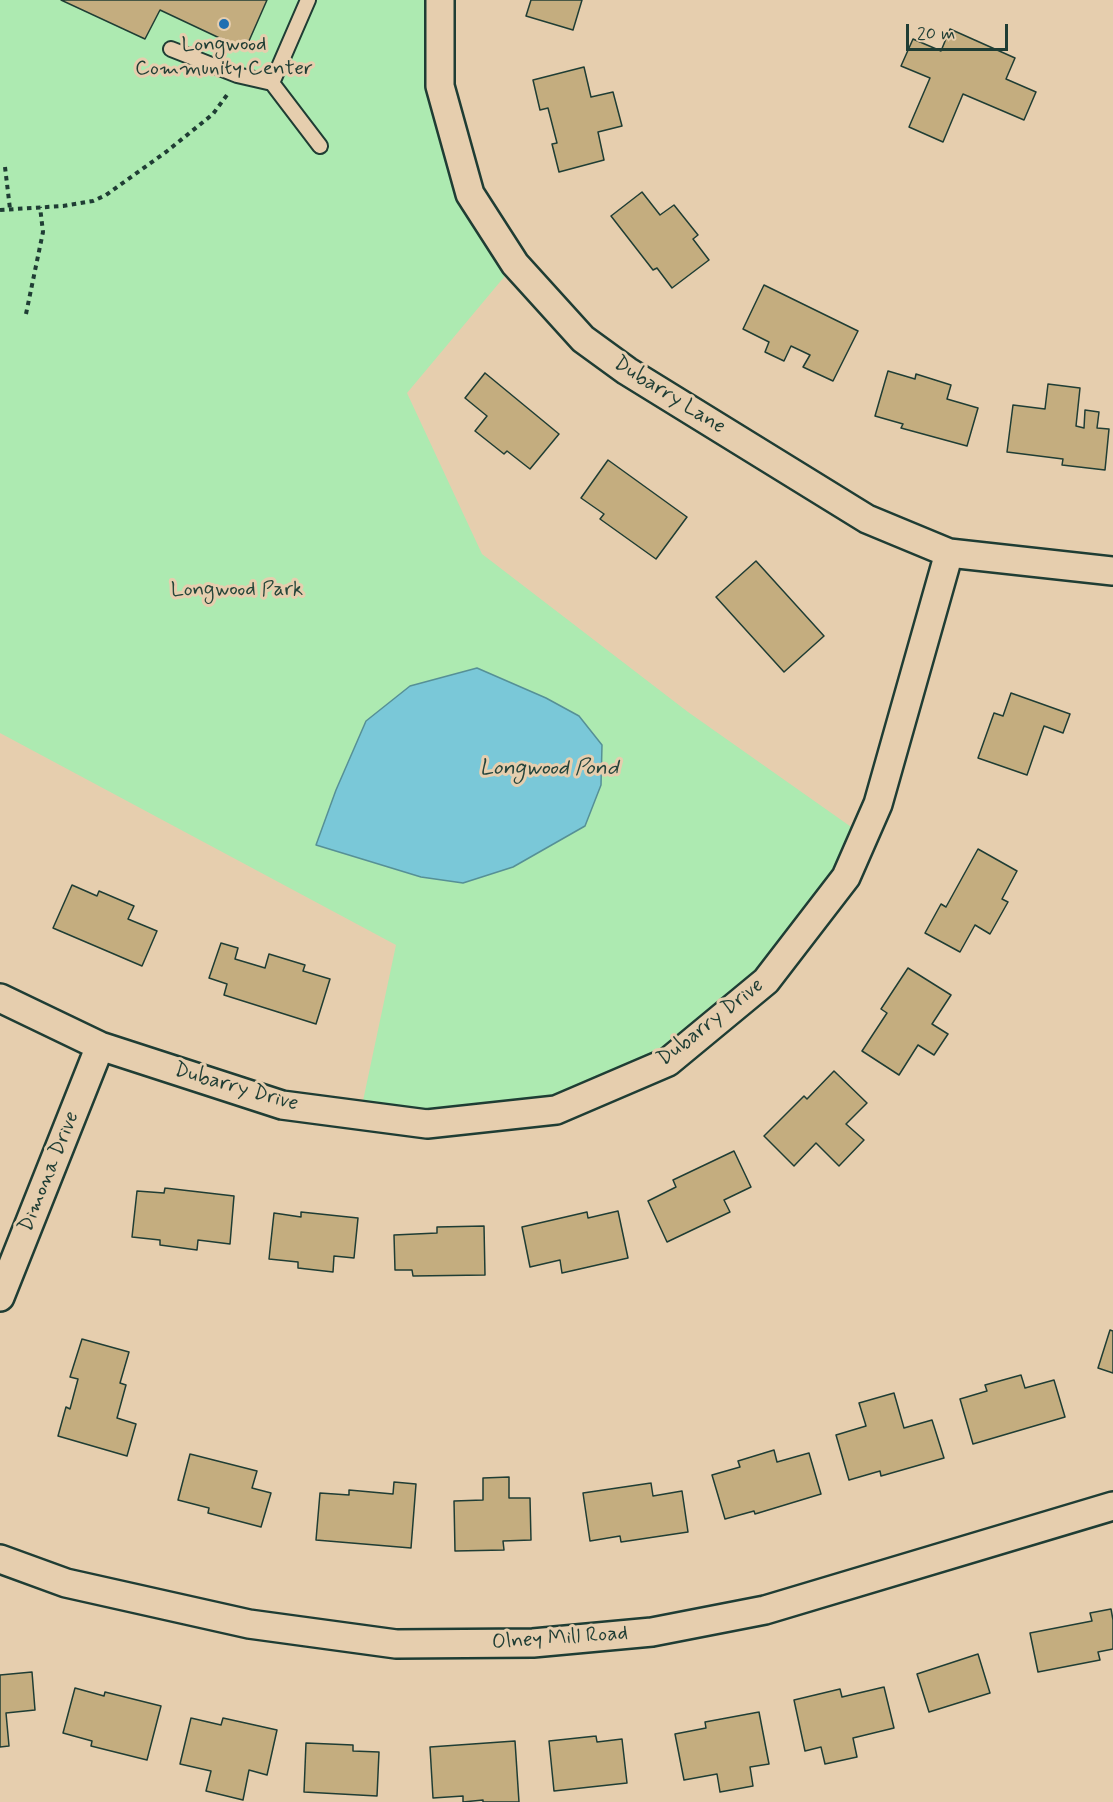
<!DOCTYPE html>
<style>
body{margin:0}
#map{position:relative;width:1113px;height:1802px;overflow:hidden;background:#e6ceae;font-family:Mynerve,sans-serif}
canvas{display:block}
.scale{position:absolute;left:906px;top:24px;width:102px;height:27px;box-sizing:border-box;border:3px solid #1f3d34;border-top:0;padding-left:8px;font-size:18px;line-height:21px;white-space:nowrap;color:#1f3d34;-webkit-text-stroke:4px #e6ceae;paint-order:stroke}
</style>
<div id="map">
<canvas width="1113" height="1802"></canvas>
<div class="scale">20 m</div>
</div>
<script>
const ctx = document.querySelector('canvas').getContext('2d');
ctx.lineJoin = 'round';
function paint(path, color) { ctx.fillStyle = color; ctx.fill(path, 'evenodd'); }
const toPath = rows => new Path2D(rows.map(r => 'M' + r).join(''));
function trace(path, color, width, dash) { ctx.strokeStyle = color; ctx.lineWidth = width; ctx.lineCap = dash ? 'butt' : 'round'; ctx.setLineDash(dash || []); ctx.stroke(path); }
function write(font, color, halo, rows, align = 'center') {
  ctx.font = font + ' Mynerve,sans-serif'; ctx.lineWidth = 6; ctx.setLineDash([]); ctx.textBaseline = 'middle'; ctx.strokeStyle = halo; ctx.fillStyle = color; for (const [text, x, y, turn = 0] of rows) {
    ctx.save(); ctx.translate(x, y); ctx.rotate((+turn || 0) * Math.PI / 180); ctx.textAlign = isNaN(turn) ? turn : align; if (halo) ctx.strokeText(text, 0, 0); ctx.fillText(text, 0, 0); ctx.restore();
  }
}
const green = toPath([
 [0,0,440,0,470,194,515,264,407,393,482,554,688,712,864,836,766,981,668,1062,556,1110,360,1115,396,945,0,733]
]);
const water = toPath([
 [477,668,546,698,579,716,602,745,601,785,585,826,513,867,463,883,421,877,316,845,336,790,366,721,410,686,477,668]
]);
const building = toPath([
 [61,0,267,0,245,50,160,10,145,39,61,0],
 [531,0,582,0,573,30,526,16,531,0],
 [950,29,1015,58,1006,79,1036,92,1024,120,963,94,943,142,909,127,930,78,901,66,913,39,941,51,950,29],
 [584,67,591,97,613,92,622,126,598,132,604,160,559,172,552,144,557,143,548,108,540,110,533,80,584,67],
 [642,192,660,215,674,205,698,235,693,239,709,260,672,288,657,268,653,270,611,216,642,192],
 [764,285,858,331,833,381,803,367,810,355,791,346,784,361,765,352,769,342,743,329,764,285],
 [888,371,915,379,916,374,951,385,947,399,978,408,967,446,901,428,903,424,875,416,888,371],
 [485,373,559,434,530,469,507,451,504,454,475,431,487,416,465,398,485,373],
 [1048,384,1080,388,1076,426,1084,428,1085,410,1099,412,1097,428,1109,429,1105,470,1062,465,1063,459,1007,452,1013,405,1045,409,1048,384],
 [608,460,687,517,656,559,600,519,604,514,581,498,608,460],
 [756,561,824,636,784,672,716,597,756,561],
 [1011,693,1070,714,1063,733,1044,726,1027,775,978,758,994,713,1003,716,1011,693],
 [978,849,1017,871,1002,899,1008,902,990,934,975,925,960,952,925,933,941,904,946,907,978,849],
 [72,885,97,896,99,891,134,906,128,919,157,931,142,966,53,928,72,885],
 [221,943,238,948,235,959,265,968,269,954,305,965,303,971,330,979,316,1024,224,995,227,984,209,978,221,943],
 [908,968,951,995,932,1024,948,1034,934,1055,918,1045,899,1075,862,1051,887,1013,881,1009,908,968],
 [834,1071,867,1103,846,1124,864,1140,839,1166,816,1143,794,1166,764,1136,804,1096,807,1099,834,1071],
 [734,1151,751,1187,724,1200,730,1212,667,1242,648,1201,676,1187,673,1180,734,1151],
 [165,1188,234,1196,230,1244,198,1240,197,1250,160,1245,160,1240,132,1237,137,1191,164,1193,165,1188],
 [618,1211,628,1258,562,1273,560,1260,530,1267,522,1227,587,1212,588,1218,618,1211],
 [301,1212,358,1218,354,1258,334,1256,333,1272,298,1268,298,1262,269,1259,274,1213,301,1217,301,1212],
 [484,1226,485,1275,413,1276,412,1270,395,1270,394,1235,437,1233,437,1227,484,1226],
 [1110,1330,1113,1331,1113,1373,1098,1368,1110,1330],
 [82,1339,129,1352,120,1383,126,1385,117,1418,136,1424,127,1456,58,1436,66,1407,70,1409,78,1379,70,1377,82,1339],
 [1021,1375,1025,1388,1054,1380,1065,1417,973,1444,960,1399,987,1391,985,1385,1021,1375],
 [894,1393,904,1428,932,1420,944,1458,881,1476,880,1471,849,1480,836,1435,866,1426,859,1403,894,1393],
 [774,1450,777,1462,809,1453,821,1494,755,1514,754,1511,725,1519,712,1475,740,1467,738,1461,774,1450],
 [190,1454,257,1471,252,1488,271,1493,261,1527,208,1513,209,1508,178,1500,190,1454],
 [509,1477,509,1498,530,1498,531,1540,503,1541,504,1550,455,1551,454,1501,483,1500,483,1478,509,1477],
 [394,1482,416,1484,411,1548,316,1540,320,1493,349,1495,349,1490,393,1494,394,1482],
 [651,1483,653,1496,682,1491,688,1532,621,1542,620,1536,590,1541,583,1493,651,1483],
 [1111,1609,1113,1620,1113,1649,1098,1652,1100,1660,1038,1672,1030,1633,1092,1621,1090,1613,1111,1609],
 [978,1654,990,1693,929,1712,917,1674,978,1654],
 [32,1672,35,1710,6,1713,9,1746,0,1747,0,1675,32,1672],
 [884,1687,894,1728,853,1738,857,1757,825,1764,821,1747,805,1751,794,1700,840,1689,842,1697,884,1687],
 [75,1688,104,1696,105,1692,161,1706,147,1760,91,1746,92,1741,63,1733,75,1688],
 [759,1712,769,1764,750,1767,753,1786,720,1792,717,1774,684,1780,675,1734,706,1728,705,1722,759,1712],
 [191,1718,221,1725,223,1718,277,1730,267,1775,249,1770,243,1800,206,1791,211,1771,180,1764,191,1718],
 [596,1736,597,1742,622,1739,627,1783,554,1791,549,1741,596,1736],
 [515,1741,519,1802,483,1802,483,1800,463,1802,463,1796,433,1798,430,1747,515,1741],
 [306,1743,353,1745,353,1751,379,1752,377,1796,304,1792,306,1743]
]);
const path = toPath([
 [5,167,10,209],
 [0,210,63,206,93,201,106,195,166,152,213,114,227,95],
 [26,314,43,232,40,207]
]);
const service = toPath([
 [308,0,272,83,320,146],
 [171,49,237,75,272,83]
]);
const minor = toPath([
 [440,0,440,86,470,194,515,264,583,339,627,371,867,519,949,553,1113,571],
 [0,998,100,1046,282,1105,427,1124,556,1110,668,1062,766,981,846,877,878,804,949,553],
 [0,1297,100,1046],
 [0,1559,66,1583,249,1624,396,1644,533,1643,652,1632,765,1610,1113,1506]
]);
const markers = [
 [224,24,6,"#1f6fb2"]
];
const poiNames = [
 ["Longwood",224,46],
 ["Community Center",224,70]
];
const streetNames = [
 ["Dubarry Lane",669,396,32],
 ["Dubarry Drive",711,1023,-38],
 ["Dubarry Drive",236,1088,16],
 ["Dimona Drive",50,1172,-68],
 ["Olney Mill Road",560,1639,-4]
];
const parkNames = [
 ["Longwood Park",237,591]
];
const waterNames = [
 ["Longwood Pond",549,769]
];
paint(green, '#adeab1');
paint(water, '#7ac8d8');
trace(water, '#569096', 1.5);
paint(building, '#c4ad7f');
trace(building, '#1f3d34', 1.5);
trace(service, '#1f3d34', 18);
trace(minor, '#1f3d34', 32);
trace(path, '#1f3d34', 4, [4.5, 4.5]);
trace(service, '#e6ceae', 14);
trace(minor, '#e6ceae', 27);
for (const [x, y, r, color] of markers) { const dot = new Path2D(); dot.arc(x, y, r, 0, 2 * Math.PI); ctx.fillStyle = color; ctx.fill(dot); trace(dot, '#e6ceae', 2); }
write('21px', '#1f3d34', '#e6ceae', poiNames);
write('21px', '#1f3d34', '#e6ceae', streetNames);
write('21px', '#26463a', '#e6ceae', parkNames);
write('italic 22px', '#24443c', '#e6ceae', waterNames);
</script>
